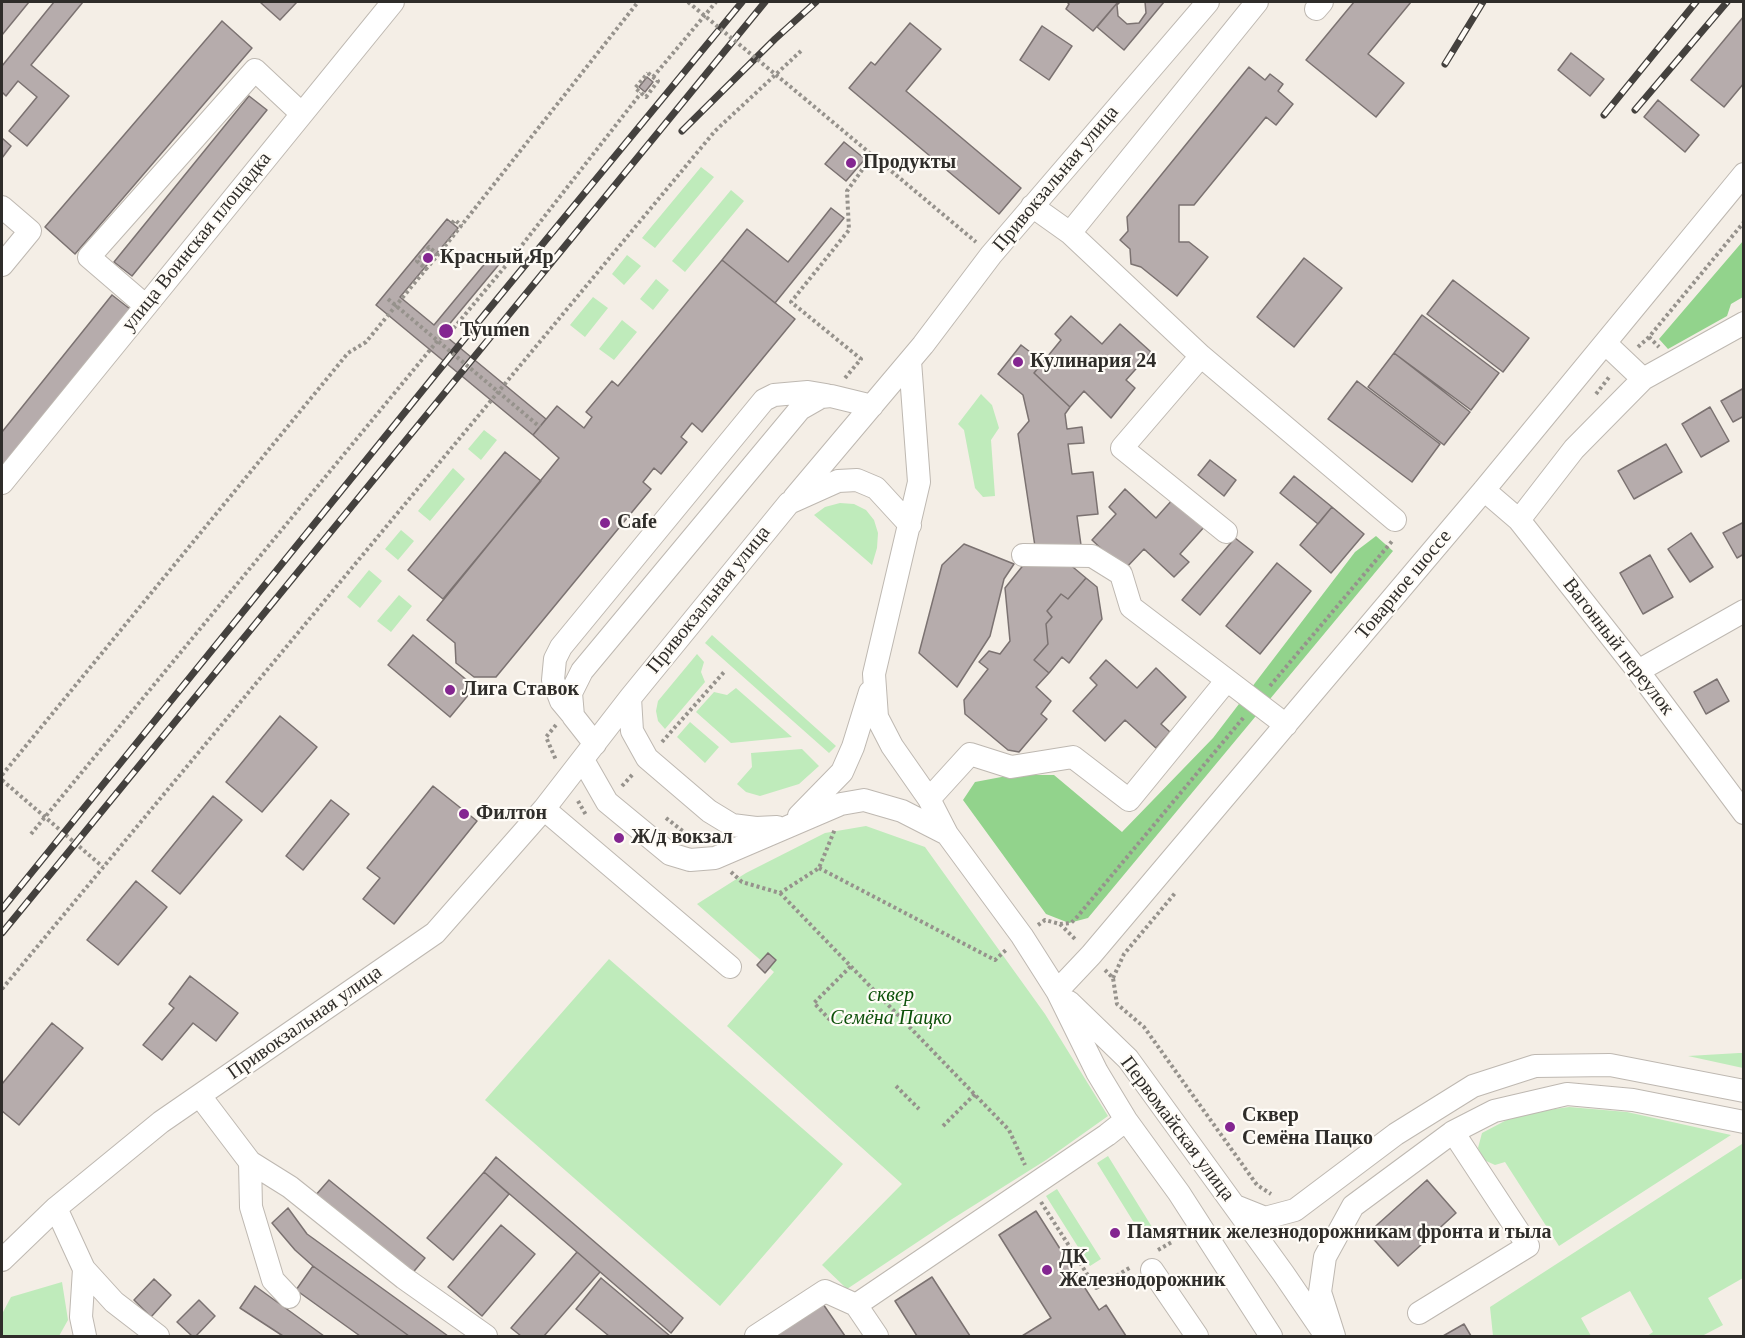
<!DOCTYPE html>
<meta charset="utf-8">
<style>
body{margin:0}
#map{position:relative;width:1745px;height:1338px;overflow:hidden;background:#f4eee6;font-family:"Times New Roman",serif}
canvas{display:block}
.frame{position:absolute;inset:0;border:3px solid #2f2d2a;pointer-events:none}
</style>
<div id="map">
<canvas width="1745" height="1338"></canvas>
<div class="frame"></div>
</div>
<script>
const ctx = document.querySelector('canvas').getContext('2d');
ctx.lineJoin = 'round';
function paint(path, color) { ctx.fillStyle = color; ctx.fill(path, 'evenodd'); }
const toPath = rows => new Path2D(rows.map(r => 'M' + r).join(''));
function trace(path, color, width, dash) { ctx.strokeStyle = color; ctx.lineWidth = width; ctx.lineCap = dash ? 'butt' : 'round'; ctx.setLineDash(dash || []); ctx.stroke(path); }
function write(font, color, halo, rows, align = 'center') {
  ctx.font = font + ' "Times New Roman",serif'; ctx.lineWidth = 4.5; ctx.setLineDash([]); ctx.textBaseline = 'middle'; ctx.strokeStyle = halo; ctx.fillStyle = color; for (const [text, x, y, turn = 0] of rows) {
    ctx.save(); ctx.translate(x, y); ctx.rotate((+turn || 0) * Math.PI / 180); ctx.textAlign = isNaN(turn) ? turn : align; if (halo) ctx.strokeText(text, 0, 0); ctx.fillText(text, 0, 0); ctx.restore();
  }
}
const green = toPath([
 [701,167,714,177,655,248,642,238],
 [731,190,744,201,685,272,672,261],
 [627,255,641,266,624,285,612,274],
 [656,279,669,290,653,310,640,299],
 [593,297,608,308,585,337,570,325],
 [622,320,637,332,614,360,599,349],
 [981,394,992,405,999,428,991,440,995,496,983,497,975,488,964,430,958,424],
 [484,430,497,440,481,460,468,449],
 [453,468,465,479,430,521,418,511],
 [840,503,854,504,866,510,874,520,878,533,877,548,872,565,814,515,825,507],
 [401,530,414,541,398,560,385,549],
 [369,570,382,581,360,608,347,597],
 [399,595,412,606,391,632,377,621],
 [712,635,836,746,829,753,705,643],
 [697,654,704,662,701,672,705,682,665,729,658,721,656,711,658,701],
 [736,688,792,737,731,743,696,712,714,692,727,695],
 [690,722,719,747,705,763,677,737],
 [802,749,819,766,799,784,760,796,746,792,737,784,752,767,751,753],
 [866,826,925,847,1045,1014,1108,1116,1046,1160,949,1221,847,1289,822,1265,902,1184,727,1026,774,972,697,904,746,873,825,833],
 [609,959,843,1164,720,1306,485,1100],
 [1739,1053,1743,1053,1743,1068,1688,1056],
 [1569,1107,1627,1112,1731,1135,1559,1246,1505,1162,1495,1165,1484,1160,1478,1148,1482,1133,1518,1114],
 [1742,1144,1743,1278,1708,1298,1723,1325,1702,1336,1647,1336,1653,1332,1630,1291,1581,1318,1591,1336,1493,1336,1490,1307],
 [1108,1156,1152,1227,1141,1234,1097,1163],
 [1057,1189,1101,1259,1090,1266,1046,1196],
 [62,1282,68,1320,59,1336,2,1336,2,1314,11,1297]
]);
const forest = toPath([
 [1743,241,1743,297,1731,304,1727,316,1668,349,1659,339],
 [1376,536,1393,551,1088,918,1069,923,1046,914,963,800,975,782,1012,775,1054,775,1122,832,1213,738,1355,552]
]);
const building = toPath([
 [2,2,29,2,2,35,2,2],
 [54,2,83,2,31,65,69,96,27,146,9,131,37,97,18,81,6,96,2,92,2,66,54,2],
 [263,2,297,2,280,20,261,3,263,2],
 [1067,2,1118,2,1093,31,1066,9,1069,4,1067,2],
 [1118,2,1164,2,1124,50,1097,27,1118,2],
 [1120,2,1145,2,1146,13,1139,23,1127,24,1118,16,1117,5,1120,2],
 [1354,2,1411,2,1368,54,1404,83,1376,117,1306,60,1354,2],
 [1744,16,1744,83,1724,107,1691,80,1744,16],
 [222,21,252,48,75,254,45,227,222,21],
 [910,23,941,49,906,91,1021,188,999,214,849,88,871,62,875,65,910,23],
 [1042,26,1072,46,1049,80,1020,60,1042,26],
 [1571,53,1604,79,1590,96,1558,70,1571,53],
 [1249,67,1265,80,1270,74,1283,84,1278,91,1293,104,1276,125,1266,117,1194,205,1179,205,1179,242,1189,242,1208,257,1177,296,1141,267,1131,264,1130,249,1120,240,1128,231,1127,217,1249,67],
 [647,77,653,82,645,92,639,87,647,77],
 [249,96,267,110,132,276,114,262,249,96],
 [1658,100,1699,135,1685,152,1644,117,1658,100],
 [2,138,11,146,2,158,2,138],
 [844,142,865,159,846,181,825,164,844,142],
 [831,208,844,218,775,303,722,260,747,229,788,262,831,208],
 [447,219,458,228,400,297,434,325,492,255,501,262,442,333,546,419,533,435,376,305,447,219],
 [1304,258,1342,288,1294,347,1257,317,1304,258],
 [722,260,795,319,702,432,692,423,681,437,687,442,661,474,654,468,643,482,651,489,496,677,474,677,456,663,455,643,427,620,559,458,533,435,557,406,584,428,592,417,586,412,612,381,618,386,722,260],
 [1453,280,1529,338,1503,372,1427,314,1453,280],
 [112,295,130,309,2,467,2,432,112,295],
 [1422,315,1499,373,1471,410,1394,353,1422,315],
 [1071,316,1102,344,1120,324,1151,352,1126,380,1135,388,1111,418,1084,391,1070,407,1034,373,1061,340,1055,334,1071,316],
 [1021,345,1043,362,1034,373,1070,407,1065,414,1067,429,1082,427,1084,443,1068,444,1072,474,1093,472,1098,514,1077,516,1081,545,1036,553,1018,434,1029,421,1023,395,998,374,1021,345],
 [1394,353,1470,412,1444,445,1368,387,1394,353],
 [1357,381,1440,444,1412,482,1328,419,1357,381],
 [1744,388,1744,416,1733,422,1721,401,1744,388],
 [1710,407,1729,441,1701,457,1682,424,1710,407],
 [1666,444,1682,472,1634,499,1618,471,1666,444],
 [505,452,541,481,443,599,408,570,505,452],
 [1210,460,1236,480,1224,496,1198,475,1210,460],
 [1294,476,1332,507,1318,524,1280,493,1294,476],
 [1125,489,1156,518,1174,498,1205,526,1180,554,1189,562,1174,577,1144,549,1124,570,1092,540,1116,514,1109,507,1125,489],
 [1332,507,1364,534,1331,573,1300,545,1332,507],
 [1744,522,1744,554,1737,558,1723,533,1744,522],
 [1691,533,1713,567,1690,582,1668,549,1691,533],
 [1235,538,1253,552,1200,615,1182,600,1235,538],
 [964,544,1014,564,1004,579,990,636,957,687,919,653,942,565,964,544],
 [1650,555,1673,597,1643,614,1620,573,1650,555],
 [1062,558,1086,578,1068,599,1061,594,1047,611,1052,617,1046,624,1048,644,1034,660,1049,673,1036,687,1051,701,1041,714,1047,719,1019,752,1008,750,965,714,964,700,988,669,979,662,989,651,1000,654,1010,641,1005,588,1025,563,1062,558],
 [1277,563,1311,591,1260,654,1226,626,1277,563],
 [1086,578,1097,587,1102,619,1069,663,1062,657,1049,673,1034,660,1048,644,1046,624,1052,617,1047,611,1061,594,1068,599,1086,578],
 [413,635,475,687,450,717,388,665,413,635],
 [1106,660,1137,688,1156,668,1186,697,1161,724,1170,732,1156,748,1125,720,1105,741,1073,711,1097,685,1090,678,1106,660],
 [1717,679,1729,701,1706,714,1694,692,1717,679],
 [280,716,317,747,262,812,226,782,280,716],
 [433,786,477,821,394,924,363,899,380,878,367,868,433,786],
 [213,796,242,820,180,894,152,871,213,796],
 [331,800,349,814,303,870,286,856,331,800],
 [136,881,167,907,118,965,87,940,136,881],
 [768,953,776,960,765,973,757,965,768,953],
 [190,976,238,1013,216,1041,193,1023,162,1060,143,1045,174,1008,169,1004,190,976],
 [52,1023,83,1048,19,1125,2,1111,2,1084,52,1023],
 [496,1157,683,1318,671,1333,484,1172,496,1157],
 [484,1172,509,1194,453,1260,427,1238,484,1172],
 [329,1180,425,1258,410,1276,314,1197,329,1180],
 [1427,1180,1456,1213,1398,1266,1368,1233,1427,1180],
 [288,1208,307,1234,448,1336,409,1336,313,1266,295,1250,272,1223,288,1208],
 [1036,1211,1099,1310,1106,1305,1126,1336,1022,1336,1051,1318,999,1235,1036,1211],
 [501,1225,535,1254,482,1316,448,1287,501,1225],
 [577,1252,600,1272,544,1336,521,1336,511,1328,577,1252],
 [313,1266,409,1336,360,1336,296,1290,313,1266],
 [932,1277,970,1336,917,1336,895,1301,932,1277],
 [601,1278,670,1336,609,1336,576,1309,601,1278],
 [154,1279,171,1295,151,1317,134,1300,154,1279],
 [255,1286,324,1336,283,1336,240,1308,255,1286],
 [199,1300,215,1316,196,1336,192,1336,177,1322,199,1300],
 [823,1304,845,1336,775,1336,823,1304],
 [1464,1324,1471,1336,1443,1336,1464,1324]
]);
const path = toPath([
 [648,73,658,81,646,97,635,88,648,73],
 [653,77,716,2],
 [804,98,976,242],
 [452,223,455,220,462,226],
 [438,255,429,247,417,261,426,269,438,255,638,2],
 [497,259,500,256,508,263],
 [1649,337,1659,347],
 [1638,347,1649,337,1744,222],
 [845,378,861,359,791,302,849,230,847,191,872,156],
 [1596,394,1610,376],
 [1270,686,1393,540],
 [556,725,546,737,556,760],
 [662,742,725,671],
 [2,775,348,353,366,342,426,269],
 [2,780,103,867],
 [622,786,633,774],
 [578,801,586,815],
 [666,818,689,836],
 [31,834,439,339,448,335,508,263,641,93],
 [819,868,995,960,1006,950],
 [731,872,742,882,780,893,819,868,835,829],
 [780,893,1009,1130,1025,1165],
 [1060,924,1077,941],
 [1038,925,1045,920,1060,924,1071,923,1077,917,1244,717],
 [1105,970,1113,978,1117,1004,1144,1027,1257,1185,1271,1194],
 [1113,978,1124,954,1176,892],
 [2,989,715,131,802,50],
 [830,1020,814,1003,851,966],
 [896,1086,919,1109],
 [943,1126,975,1094],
 [1041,1202,1096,1288,1131,1267],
 [1158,1250,1172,1242]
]);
const minor = toPath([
 [1316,9,1322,2],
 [1032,206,1070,233,1201,356,1395,520],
 [2,207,30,231,2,265],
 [1070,233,1257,2],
 [146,306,89,257,255,70,302,114],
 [1605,343,1643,379],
 [1201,356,1122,448,1226,532],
 [910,361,919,482,874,674,877,717,892,746,929,799,947,834],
 [2,483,393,2],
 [1484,490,1519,520,1638,671,1744,813],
 [794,498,923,345,991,255,1208,2],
 [1519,520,1574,449,1643,379,1744,323],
 [1023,555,1092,556,1121,574,1131,607,1286,725],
 [1638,671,1744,611],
 [630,698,632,731,647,758,709,811,732,825,756,828,777,827],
 [571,713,561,701,553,680,555,659,561,647,764,400,774,395,808,392,826,395],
 [595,744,573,716,571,693,582,671,800,409,821,397,831,396,872,406],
 [583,760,607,802,670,854,690,860,715,858,841,804,864,800,902,811,947,834,1022,936,1057,991,1097,1072,1126,1120,1179,1193,1271,1336],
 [929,799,970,754,1011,767,1073,757,1129,800,1227,680],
 [544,809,730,967],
 [799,816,842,772,853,747,870,692],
 [1057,991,1091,955,1484,490,1744,174],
 [1069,1002,1128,1059,1283,1273,1326,1336],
 [200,1096,250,1162,290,1187,404,1278,486,1336],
 [250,1162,251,1207,273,1280,289,1297],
 [1235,1206,1265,1218,1295,1210,1396,1134,1473,1086,1535,1066,1610,1065,1744,1091],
 [56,1208,84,1269,114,1302,158,1336],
 [2,1260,56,1208,161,1122,435,933,544,809,630,698,789,503,838,481,857,480,876,488,910,525],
 [84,1269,81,1317,85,1336],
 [1152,1270,1197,1336],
 [856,1305,877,1336],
 [1419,1313,1528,1246,1453,1132],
 [756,1336,825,1291,856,1305,1107,1135,1126,1120],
 [1334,1336,1320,1292,1325,1257,1353,1206,1453,1132,1494,1111,1567,1094,1633,1100,1744,1122]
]);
const rail = toPath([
 [1445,64,1483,2],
 [1635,110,1727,2],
 [1604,115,1696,2],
 [682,131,775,39,816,2],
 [2,909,461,343,742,2],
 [2,933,765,2]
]);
const pathBridge = toPath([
 [688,2,804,98],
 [388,299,540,427]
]);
const markers = [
 [851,163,6,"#842691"],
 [428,258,6,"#842691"],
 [446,331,8,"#842691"],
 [1018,362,6,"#842691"],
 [605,523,6,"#842691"],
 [450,690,6,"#842691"],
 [464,814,6,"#842691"],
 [619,838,6,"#842691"],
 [1230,1127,6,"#842691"],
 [1115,1233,6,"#842691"],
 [1047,1270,6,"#842691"]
];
const poiNames = [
 ["Продукты",863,163],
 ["Красный Яр",440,258],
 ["Tyumen",460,331],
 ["Кулинария 24",1030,362],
 ["Cafe",617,523],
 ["Лига Ставок",462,690],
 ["Филтон",476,814],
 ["Ж/д вокзал",631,838],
 ["Сквер",1242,1116],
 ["Семёна Пацко",1242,1139],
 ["Памятник железнодорожникам фронта и тыла",1127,1233],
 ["ДК",1059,1258],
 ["Железнодорожник",1059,1281]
];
const streetNames = [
 ["Привокзальная улица",1056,179,-50],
 ["улица Воинская площадка",197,242,-51],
 ["Товарное шоссе",1404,585,-50],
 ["Привокзальная улица",709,600,-51],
 ["Вагонный переулок",1618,647,52],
 ["Привокзальная улица",305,1023,-35],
 ["Первомайская улица",1177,1129,53]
];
const parkNames = [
 ["сквер",891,996],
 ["Семёна Пацко",891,1019]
];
paint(green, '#bfebbb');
paint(forest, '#92d38c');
paint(building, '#b6acac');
trace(building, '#7b7271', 1.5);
trace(minor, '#beb8b1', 24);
trace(path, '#96928c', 4, [3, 3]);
trace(minor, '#fff', 22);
trace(rail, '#44413e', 7);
trace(rail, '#fffcf7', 4.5, [14]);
trace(pathBridge, '#96928c', 4, [3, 3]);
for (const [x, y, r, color] of markers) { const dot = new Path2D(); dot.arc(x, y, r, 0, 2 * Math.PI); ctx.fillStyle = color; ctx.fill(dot); trace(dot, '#fffcf7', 2); }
write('bold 20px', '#2f2d2a', '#fffcf7', poiNames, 'left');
write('20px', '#2f2d2a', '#fffcf7', streetNames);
write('italic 20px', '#0d510a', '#fffcf7', parkNames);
</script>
